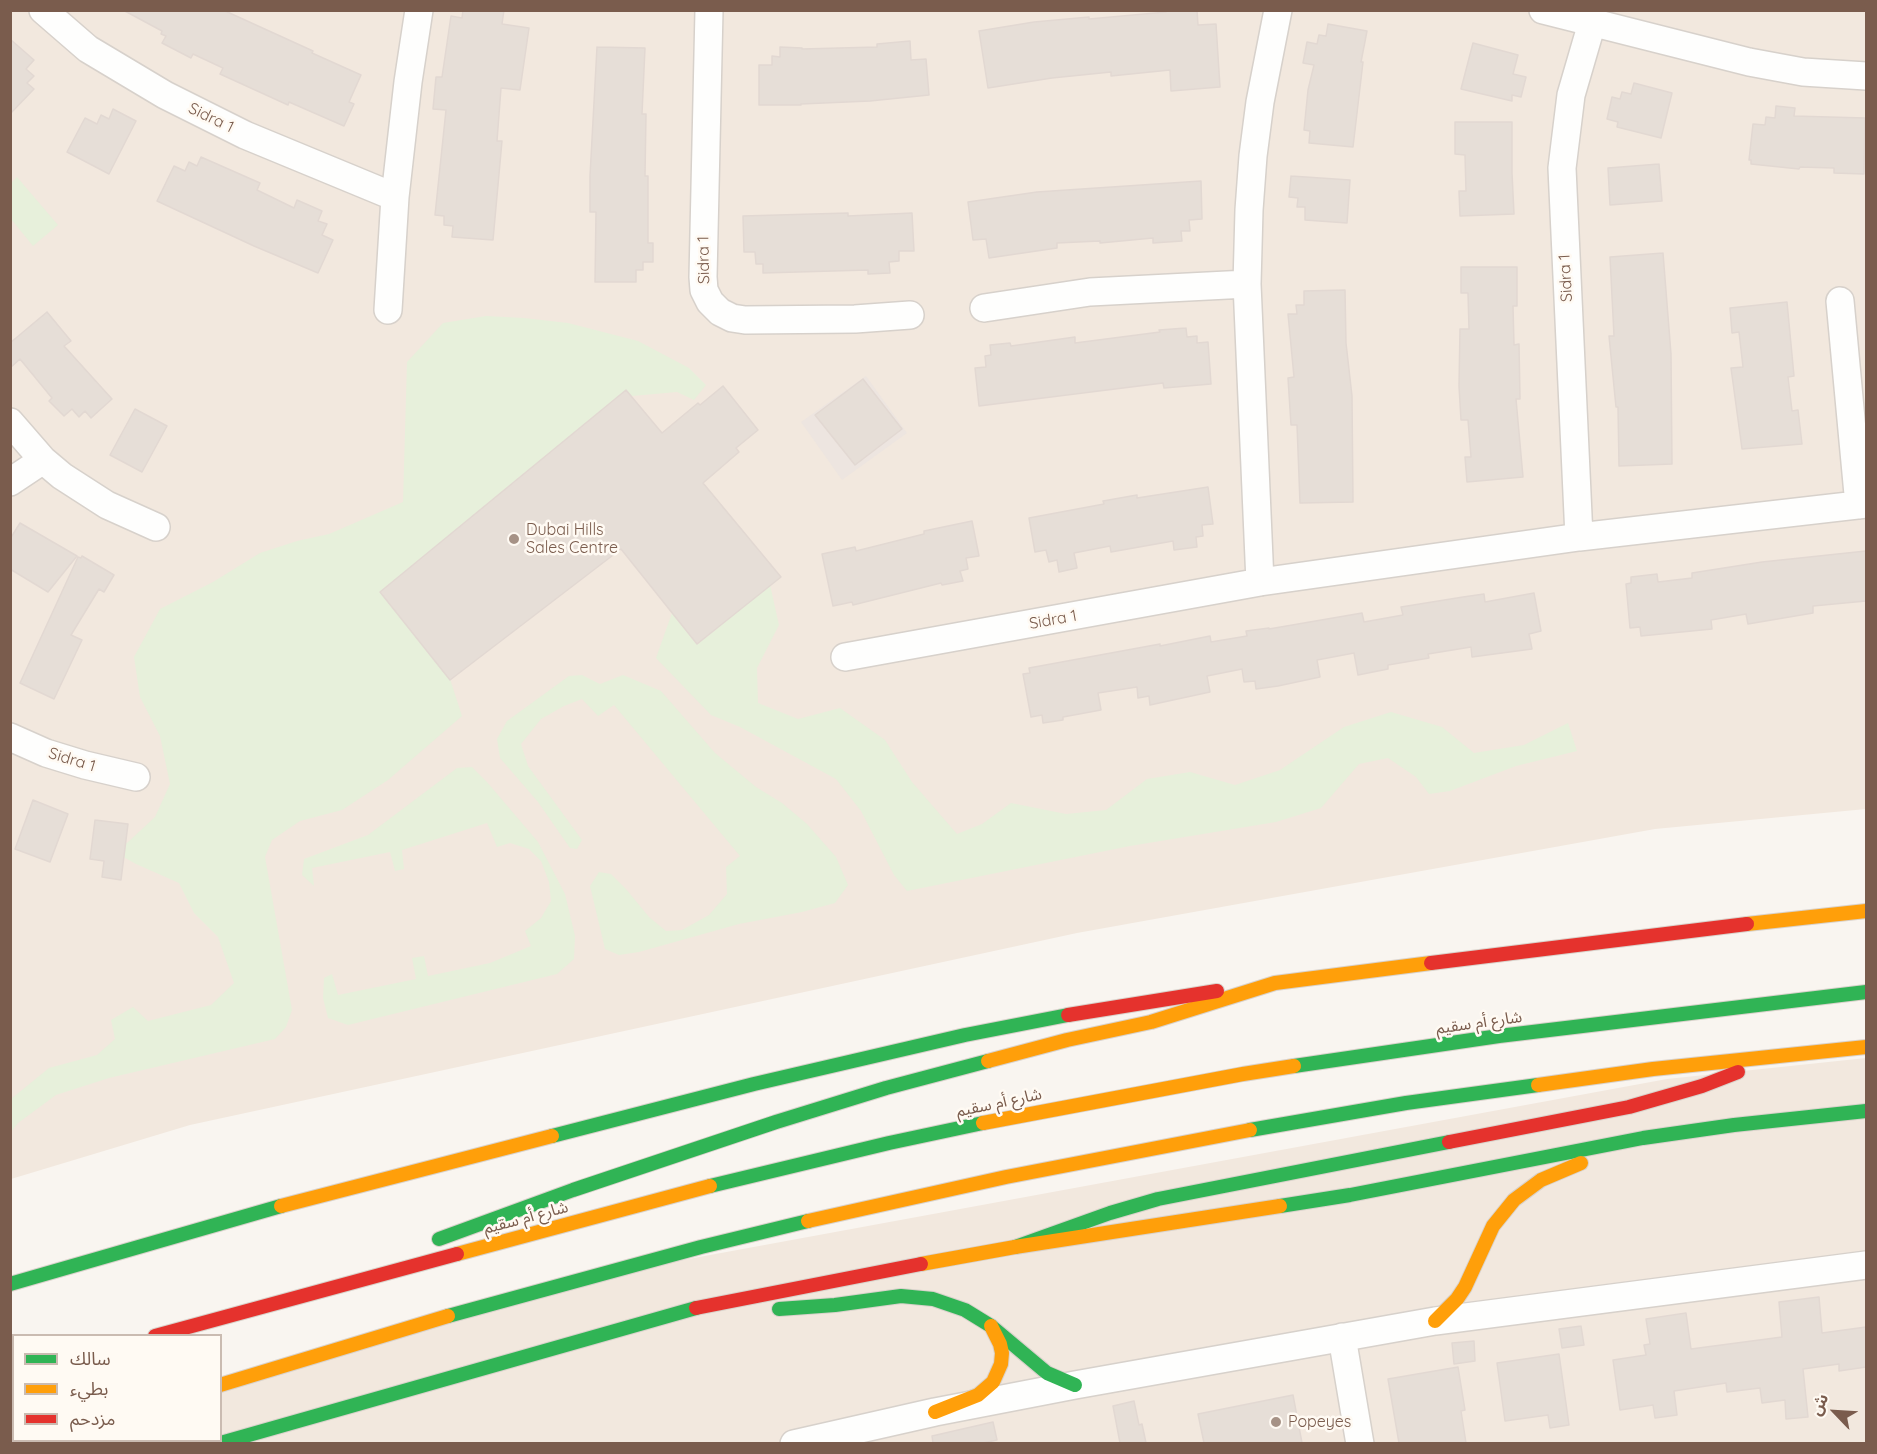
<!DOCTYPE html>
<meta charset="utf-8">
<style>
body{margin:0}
#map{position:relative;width:1877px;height:1454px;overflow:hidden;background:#f9f5f0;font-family:Quicksand,"Noto Sans Arabic",sans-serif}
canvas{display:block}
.frame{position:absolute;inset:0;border:12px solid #7a5c4d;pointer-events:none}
.legend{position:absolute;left:12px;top:1334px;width:210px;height:108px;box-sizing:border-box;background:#fffaf3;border:2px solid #cabbb1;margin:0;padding:8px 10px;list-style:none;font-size:18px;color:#7a5c4d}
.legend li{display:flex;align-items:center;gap:12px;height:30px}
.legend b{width:30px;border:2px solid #cabbb1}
.north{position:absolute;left:1805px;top:1382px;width:60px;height:60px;-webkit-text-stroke:4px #fffaf3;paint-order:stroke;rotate:295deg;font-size:16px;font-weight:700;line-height:24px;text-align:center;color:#7a5c4d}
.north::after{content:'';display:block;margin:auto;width:21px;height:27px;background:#7a5c4d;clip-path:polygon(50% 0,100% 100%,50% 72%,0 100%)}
</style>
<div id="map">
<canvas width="1877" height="1454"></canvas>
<div class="frame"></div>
<ul class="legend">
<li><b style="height:8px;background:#30b455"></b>سالك</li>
<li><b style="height:8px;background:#ff9f0a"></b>بطيء</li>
<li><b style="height:8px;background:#e5322d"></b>مزدحم</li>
</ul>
<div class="north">ش</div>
</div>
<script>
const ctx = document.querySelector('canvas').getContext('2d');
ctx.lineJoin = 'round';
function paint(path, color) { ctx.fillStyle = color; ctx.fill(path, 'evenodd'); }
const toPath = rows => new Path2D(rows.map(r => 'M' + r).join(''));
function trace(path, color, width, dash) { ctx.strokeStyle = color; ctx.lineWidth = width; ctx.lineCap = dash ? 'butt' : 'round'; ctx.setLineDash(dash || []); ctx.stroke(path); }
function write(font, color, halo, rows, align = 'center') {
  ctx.font = font + ' Quicksand,"Noto Sans Arabic",sans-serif'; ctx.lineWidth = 5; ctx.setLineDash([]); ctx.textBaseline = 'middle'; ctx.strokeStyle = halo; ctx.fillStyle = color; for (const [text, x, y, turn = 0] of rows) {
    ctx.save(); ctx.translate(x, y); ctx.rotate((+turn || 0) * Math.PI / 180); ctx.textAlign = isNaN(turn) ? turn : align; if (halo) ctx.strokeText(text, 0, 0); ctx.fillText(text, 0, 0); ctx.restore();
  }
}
const residential = toPath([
 [11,11,1866,11,1866,809,1655,829,1077,933,190,1125,11,1179],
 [1866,1058,1866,1443,11,1444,18,1440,220,1440,221,1381,547,1285,1667,1079]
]);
const industrial = toPath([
 [866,376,907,433,842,480,801,422]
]);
const green = toPath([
 [17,177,58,225,33,246,11,219,11,183],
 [486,316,524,318,568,323,638,341,689,368,706,385,694,400,677,392,632,396,626,390,380,592,450,679,462,716,388,780,342,810,300,821,272,840,265,857,292,1010,286,1027,275,1039,109,1078,56,1095,18,1123,11,1132,11,1099,49,1068,97,1055,115,1039,111,1020,133,1007,148,1021,211,1005,234,983,218,937,194,913,179,883,136,864,102,845,101,838,127,843,155,817,170,784,160,736,140,697,134,657,160,609,213,582,260,553,297,541,329,534,403,502,407,362,443,323],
 [770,585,779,625,757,668,758,703,798,719,840,708,885,740,912,782,957,834,982,824,1011,803,1066,814,1106,810,1147,779,1190,772,1235,785,1280,770,1344,727,1391,712,1442,727,1474,753,1524,745,1568,723,1577,751,1516,766,1450,791,1429,794,1416,777,1388,758,1359,764,1321,808,1276,822,1130,846,907,891,894,875,861,811,836,779,740,727,711,715,656,658,672,613,698,644],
 [582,675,600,684,623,675,661,691,715,753,756,787,782,803,807,824,836,857,848,885,835,903,802,912,739,924,639,952,619,955,605,949,590,886,599,872,611,874,626,889,649,917,666,931,682,930,709,915,727,894,726,867,740,856,614,705,598,716,582,699,564,706,541,719,521,744,528,766,582,840,577,849,570,848,538,802,500,758,497,739,507,721,569,676],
 [472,767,487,782,538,842,565,894,575,936,574,959,557,974,348,1025,328,1018,323,998,324,978,332,974,338,995,416,979,412,958,424,956,428,976,490,963,531,946,525,931,541,918,551,901,549,882,541,861,529,849,510,843,497,847,487,823,402,850,404,869,395,871,390,852,312,868,314,886,302,875,304,859,368,835,457,768]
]);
const building = toPath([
 [123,10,223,10,313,51,312,53,361,75,349,102,354,104,344,126,289,102,288,105,220,74,223,68,193,54,191,58,162,43,166,36,161,34,162,31,123,10],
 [463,10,504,10,502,24,529,28,520,90,501,88,497,141,502,141,493,240,452,237,453,226,444,225,444,216,435,215,446,110,433,109,436,77,442,77,451,16,462,18,463,10],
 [1166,10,1197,10,1198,25,1216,24,1220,87,1171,91,1170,70,1111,76,1111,72,1052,78,988,88,979,31,1034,22,1089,17,1089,19,1166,12,1166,10],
 [1328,24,1367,31,1361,62,1363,62,1353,147,1309,143,1310,131,1304,130,1308,90,1314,65,1303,63,1307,42,1317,44,1319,35,1326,36,1328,24],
 [10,39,34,60,26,69,34,76,27,83,34,89,10,114,10,39],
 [910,41,911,60,926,59,929,95,870,101,801,104,801,105,759,105,759,65,772,65,772,56,780,57,780,47,802,48,802,49,877,47,877,44,910,41],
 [1473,43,1518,55,1513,74,1526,77,1521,97,1512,95,1512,101,1461,89,1473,43],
 [597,47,645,48,642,114,646,114,645,176,648,176,648,243,653,243,653,262,643,262,643,270,636,270,636,282,595,282,596,212,590,212,590,176,597,47],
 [1634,83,1672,93,1661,138,1617,127,1618,122,1607,119,1612,97,1620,99,1622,92,1631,94,1634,83],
 [1776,106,1795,108,1794,116,1865,118,1864,174,1834,173,1834,168,1800,167,1799,169,1751,164,1751,160,1749,160,1753,124,1765,125,1766,117,1775,118,1776,106],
 [113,109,136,121,109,174,67,152,85,118,97,124,101,115,109,119,113,109],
 [1455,122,1512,122,1512,173,1514,214,1460,216,1459,191,1466,191,1465,155,1455,154,1455,122],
 [201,157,260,183,257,190,294,208,297,200,322,211,318,221,327,224,322,235,333,240,318,273,254,246,157,201,174,166,185,171,189,162,197,166,201,157],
 [1659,164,1662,201,1610,205,1608,168,1659,164],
 [1291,176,1350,180,1347,223,1305,220,1305,207,1297,207,1298,198,1289,197,1291,176],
 [1201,181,1202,219,1189,220,1190,231,1181,231,1182,241,1153,243,1153,238,1100,243,1100,241,1057,243,1057,248,989,258,986,239,973,240,968,202,1037,192,1201,181],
 [848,213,848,216,912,213,914,251,899,251,899,261,889,262,890,273,868,274,868,270,763,273,763,264,756,264,755,252,744,252,743,216,848,213],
 [1663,253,1671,354,1672,464,1619,466,1618,407,1616,407,1609,336,1614,336,1610,257,1663,253],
 [1461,267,1517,267,1517,306,1513,306,1514,345,1519,344,1520,399,1516,399,1523,477,1467,482,1465,457,1471,457,1468,420,1461,420,1459,386,1460,329,1469,329,1468,293,1461,293,1461,267],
 [1345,290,1346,343,1352,396,1353,502,1300,503,1297,425,1291,425,1288,378,1294,377,1288,314,1297,314,1296,305,1304,305,1304,291,1345,290],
 [1787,302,1794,376,1788,377,1792,411,1798,410,1802,444,1742,449,1731,368,1743,367,1739,332,1732,333,1730,308,1787,302],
 [47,312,71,341,64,346,112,399,91,418,85,411,79,417,72,409,64,416,49,401,52,398,20,359,10,368,10,343,47,312],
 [1186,328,1187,337,1197,336,1197,343,1208,342,1211,384,1164,388,1163,383,979,406,975,368,986,367,985,356,991,355,990,345,1010,343,1011,346,1075,337,1075,343,1160,332,1159,330,1186,328],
 [863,379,902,429,855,465,815,415,863,379],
 [723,386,758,430,736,448,739,452,703,483,781,577,697,644,621,549,450,680,380,592,626,390,662,433,698,403,700,405,723,386],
 [135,409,167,426,142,472,110,455,135,409],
 [1208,487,1213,524,1202,525,1203,536,1196,537,1197,547,1174,550,1173,541,1111,552,1110,546,1074,553,1077,568,1059,572,1057,560,1049,562,1046,550,1035,552,1029,518,1104,504,1103,501,1137,495,1137,498,1208,487],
 [972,521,979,556,966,558,968,569,960,571,963,581,942,585,941,583,853,605,852,602,833,606,822,554,855,547,856,551,924,534,924,531,972,521],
 [20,523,77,556,48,592,10,569,10,539,20,523],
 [1866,551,1866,601,1813,606,1813,613,1748,624,1746,614,1711,620,1712,629,1641,636,1640,627,1630,628,1626,584,1631,583,1631,577,1657,574,1658,582,1692,578,1692,573,1762,562,1866,551],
 [82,556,114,575,104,592,99,589,71,635,82,640,54,699,20,683,78,557,81,558,82,556],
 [1534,593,1541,631,1529,634,1532,649,1472,657,1471,647,1428,654,1429,658,1388,665,1388,669,1358,675,1354,653,1317,660,1320,677,1278,686,1256,689,1255,681,1244,682,1242,669,1207,676,1210,692,1150,705,1149,696,1138,698,1137,687,1098,693,1101,710,1063,717,1063,720,1043,723,1042,715,1031,717,1023,674,1030,673,1029,668,1160,644,1160,646,1210,636,1211,642,1247,636,1246,631,1269,628,1269,629,1362,613,1364,622,1403,615,1401,607,1463,597,1484,594,1485,602,1534,593],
 [33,800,68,814,50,862,15,849,33,800],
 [95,820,128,824,121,880,102,877,104,861,90,859,95,820],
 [1819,1297,1822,1333,1866,1327,1866,1367,1839,1371,1839,1364,1803,1369,1808,1417,1786,1419,1785,1400,1762,1403,1760,1388,1727,1392,1726,1383,1674,1391,1677,1415,1655,1418,1653,1405,1620,1410,1613,1360,1646,1355,1644,1345,1650,1344,1646,1319,1686,1313,1691,1349,1782,1337,1779,1302,1819,1297],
 [1581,1326,1584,1345,1562,1348,1559,1329,1581,1326],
 [1474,1341,1475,1361,1454,1364,1452,1343,1474,1341],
 [1559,1354,1569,1425,1550,1428,1548,1415,1505,1421,1497,1363,1559,1354],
 [1458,1367,1465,1410,1461,1411,1466,1443,1399,1443,1388,1379,1458,1367],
 [1293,1395,1302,1443,1204,1443,1198,1414,1293,1395],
 [1134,1401,1139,1425,1142,1424,1146,1443,1120,1443,1113,1406,1134,1401],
 [993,1422,997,1440,983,1443,933,1443,932,1436,993,1422]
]);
const street = toPath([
 [43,10,88,49,165,95,245,135,395,197],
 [709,10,703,277,704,290,710,302,720,312,732,318,745,320,855,319,910,315],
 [1543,10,1749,62,1803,72,1866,76],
 [1840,301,1859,505],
 [984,308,1090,292,1247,284],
 [388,310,395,197,408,82,419,10],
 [10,422,43,460,62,476,107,505,156,527],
 [10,482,43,460],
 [1579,537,1562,168,1571,95,1592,23],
 [1260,582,1247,284,1249,210,1253,156,1260,102,1278,10],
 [845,657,1260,582,1579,537,1866,504],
 [10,737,46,753,85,765,136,777],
 [1342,1337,1360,1444],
 [794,1444,935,1412,1075,1385,1435,1321,1866,1265]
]);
const fast = toPath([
 [1294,1066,1499,1036,1866,992],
 [1250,1130,1406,1103,1538,1085],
 [552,1136,754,1084,965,1035,1068,1015],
 [710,1186,889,1143,983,1123],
 [1280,1206,1350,1195,1643,1138,1734,1125,1866,1111],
 [439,1239,573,1190,776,1122,886,1088,988,1061],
 [1015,1247,1110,1213,1158,1199,1449,1142],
 [10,1284,281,1206],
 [779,1309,835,1305,901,1296,933,1299,965,1310,991,1326,1047,1373,1075,1385],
 [448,1316,701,1247,808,1221],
 [21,1444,31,1440],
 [217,1444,696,1308]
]);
const slow = toPath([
 [1747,924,1866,911],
 [988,1061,1067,1040,1151,1022,1275,983,1431,963],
 [1538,1085,1653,1069,1866,1047],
 [983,1123,1243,1074,1294,1066],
 [281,1206,552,1136],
 [808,1221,1006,1177,1250,1130],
 [457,1254,710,1186],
 [921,1264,1015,1247,1280,1206],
 [1435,1321,1457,1299,1465,1287,1493,1226,1514,1200,1541,1180,1581,1163],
 [10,1378,14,1377],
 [220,1385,448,1316],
 [935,1412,978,1395,993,1382,1001,1364,1002,1353,1000,1344,991,1326]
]);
const jam = toPath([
 [1431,963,1747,924],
 [1068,1015,1217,991],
 [1449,1142,1629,1107,1702,1086,1738,1072],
 [696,1308,921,1264],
 [155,1336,457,1254]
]);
const markers = [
 [514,539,6,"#a69286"],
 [1276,1422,6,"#a69286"]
];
const streetNames = [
 ["Sidra 1",211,118,26],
 ["Sidra 1",704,260,-91],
 ["Sidra 1",1566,278,-93],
 ["Sidra 1",1053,620,-10],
 ["Sidra 1",72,760,17],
 ["شارع أم سقيم",1479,1023,-8],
 ["شارع أم سقيم",999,1103,-12],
 ["شارع أم سقيم",526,1218,-15]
];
const poiNames = [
 ["Dubai Hills",526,530],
 ["Sales Centre",526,548],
 ["Popeyes",1288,1422]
];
paint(residential, '#f2e8de');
paint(industrial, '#ede5e0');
paint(green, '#e7f0db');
paint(building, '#e6ded7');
trace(building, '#e2d8d2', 1.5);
trace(street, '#d7d1cb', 30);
trace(fast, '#d9d2cb', 16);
trace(slow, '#d9d2cb', 16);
trace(jam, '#d9d2cb', 16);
trace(street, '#fefefd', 27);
trace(fast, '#30b455', 14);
trace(slow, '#ff9f0a', 14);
trace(jam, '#e5322d', 14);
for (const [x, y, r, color] of markers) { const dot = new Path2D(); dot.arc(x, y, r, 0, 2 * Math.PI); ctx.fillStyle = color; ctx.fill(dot); trace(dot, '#fffaf3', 2); }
write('16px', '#7a5c4d', '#fffaf3', streetNames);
write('16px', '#7a5c4d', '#fffaf3', poiNames, 'left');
</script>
